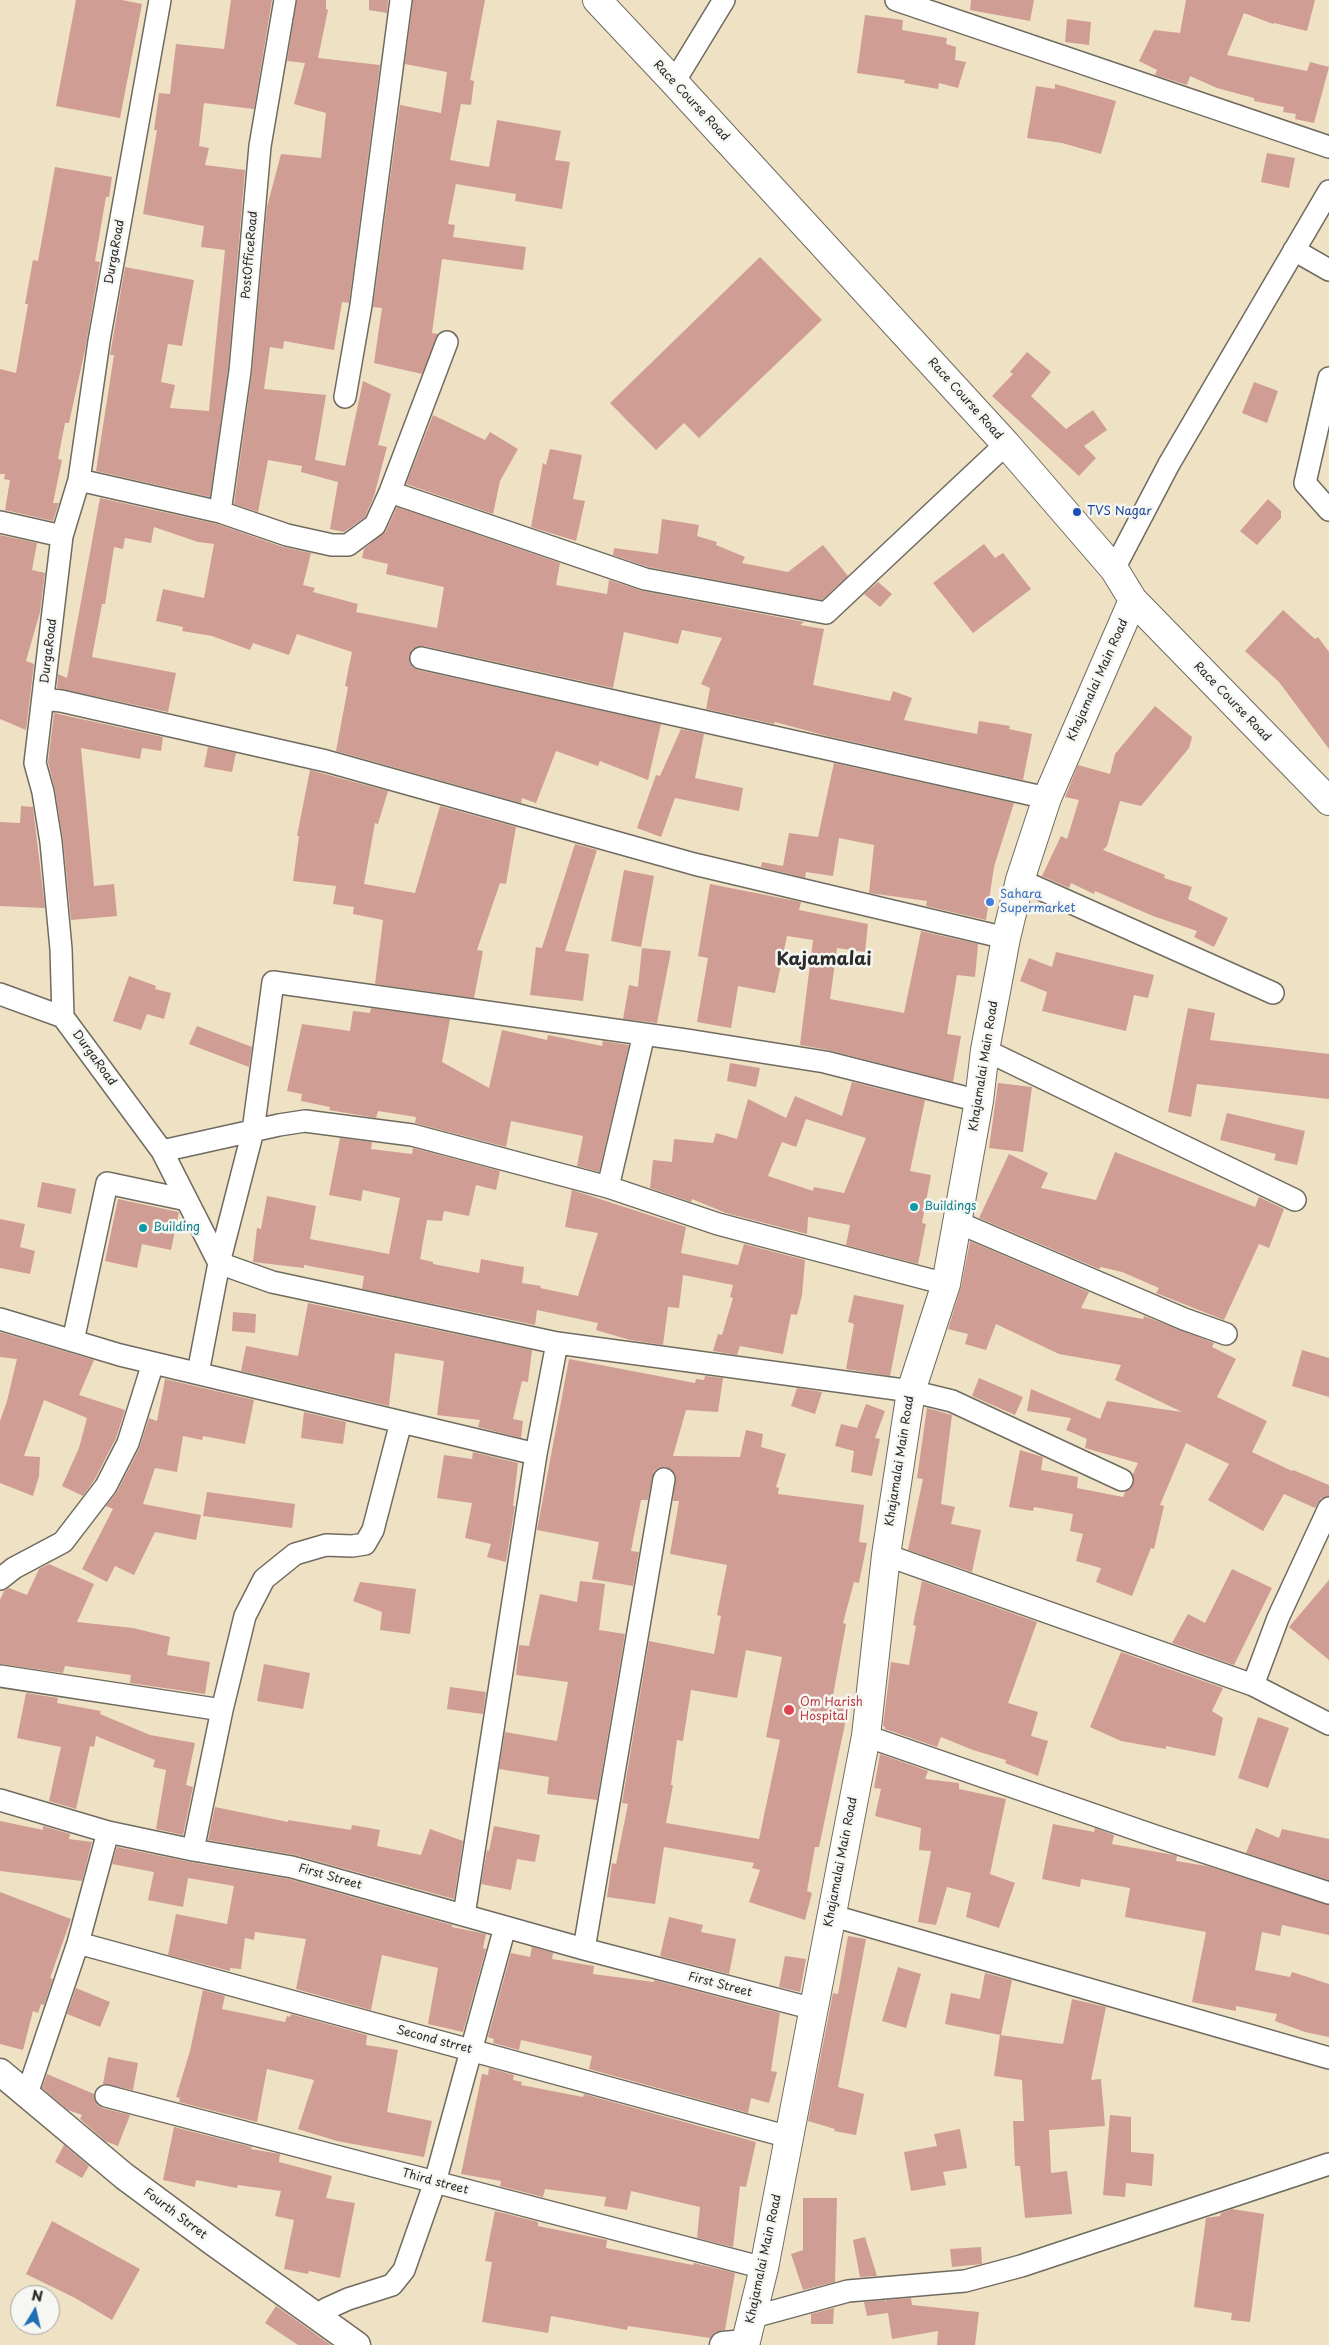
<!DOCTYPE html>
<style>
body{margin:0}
#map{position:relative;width:1329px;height:2345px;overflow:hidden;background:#efe1c3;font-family:"Playpen Sans",sans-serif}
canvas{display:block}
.north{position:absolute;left:10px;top:2285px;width:50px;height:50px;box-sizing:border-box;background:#f6f6f2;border:1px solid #a5a5a2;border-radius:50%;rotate:9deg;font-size:14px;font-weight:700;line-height:20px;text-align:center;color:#2b2b2b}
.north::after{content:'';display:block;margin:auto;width:18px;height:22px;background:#1f6fb2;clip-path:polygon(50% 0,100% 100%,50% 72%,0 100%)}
</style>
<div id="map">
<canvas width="1329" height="2345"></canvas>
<div class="north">N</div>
</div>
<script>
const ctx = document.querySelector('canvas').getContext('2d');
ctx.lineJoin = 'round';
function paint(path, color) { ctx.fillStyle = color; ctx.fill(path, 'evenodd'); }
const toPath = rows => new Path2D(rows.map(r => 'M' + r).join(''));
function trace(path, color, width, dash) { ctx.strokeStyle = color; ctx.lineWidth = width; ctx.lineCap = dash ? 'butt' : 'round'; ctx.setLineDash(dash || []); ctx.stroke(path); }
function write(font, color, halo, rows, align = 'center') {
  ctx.font = font + ' "Playpen Sans",sans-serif'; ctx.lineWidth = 5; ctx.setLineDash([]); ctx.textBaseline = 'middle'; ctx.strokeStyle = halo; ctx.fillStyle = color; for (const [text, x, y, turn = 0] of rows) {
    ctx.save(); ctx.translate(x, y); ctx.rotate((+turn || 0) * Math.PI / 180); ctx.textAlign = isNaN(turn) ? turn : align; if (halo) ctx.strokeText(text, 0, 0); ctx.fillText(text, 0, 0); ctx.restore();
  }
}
const building = toPath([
 [76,0,122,0,142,4,120,118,56,106],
 [231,0,272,0,254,109,204,103,199,146,209,148,205,165,245,170,228,370,210,497,96,471,114,355,110,355,125,267,194,280,182,346,168,344,161,382,175,385,170,408,209,411,225,250,201,247,204,226,143,214,157,130,154,130,159,93,170,94,176,44,224,49],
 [297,0,326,0,326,9,328,10,318,58,380,65,349,303,342,302,334,350,284,341,283,349,270,347,264,389,326,395,315,460,345,466,363,381,391,394,378,445,387,447,374,496,365,517,344,532,330,529,338,482,301,472,302,466,268,460,258,512,234,504,252,373,267,207,281,154,321,158,326,113,294,104,305,63,287,61],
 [369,0,388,0,387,13,369,10],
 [413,0,485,0,470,80,474,81,471,105,461,104,450,160,489,167,497,120,561,131,555,160,570,162,562,209,515,201,516,194,456,184,448,224,455,225,453,237,526,247,523,270,442,259,432,333,438,334,422,374,374,363,382,308,373,307,400,105,441,113,447,72,405,64],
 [971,0,1034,0,1030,21,970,10],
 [1186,0,1315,0,1307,31,1274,23,1273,24,1244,13,1227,55,1307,71,1310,62,1329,67,1314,123,1295,119,1296,114,1283,112,1284,107,1254,101,1254,98,1217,88,1190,76,1187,85,1155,75,1157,70,1139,61,1154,30,1180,33],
 [865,15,903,20,902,30,947,38,946,44,956,47,955,60,966,62,958,88,939,83,938,89,904,83,905,80,857,73],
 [1067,19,1091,22,1089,45,1065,42],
 [1055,84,1116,101,1101,154,1062,143,1027,138,1036,86,1055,89],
 [1267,153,1295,158,1289,188,1261,182],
 [55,167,112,177,109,197,106,197,95,261,100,262,85,350,69,423,65,423,58,459,62,460,53,503,59,503,53,521,5,510,10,480,4,479,5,474,0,474,0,369,16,373,28,304,25,304,33,260,38,261],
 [760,257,822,320,699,438,684,423,656,450,610,403],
 [1027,352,1051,372,1031,396,1066,429,1093,410,1107,430,1084,446,1096,458,1079,476,992,396,1013,374,1010,372],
 [1254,382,1278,391,1267,423,1242,413],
 [433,415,485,440,490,432,518,449,500,481,493,514,406,484],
 [550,449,582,455,573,499,585,501,576,541,531,527,543,463,546,465],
 [100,498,217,524,283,547,311,553,303,585,315,588,313,592,358,604,356,612,437,628,444,587,386,574,388,564,362,558,364,549,386,531,397,507,560,563,556,585,607,594,609,580,643,591,804,622,800,625,824,629,813,685,890,701,893,691,912,698,904,720,977,734,979,721,1010,726,1009,729,1032,734,1023,780,827,736,775,722,774,724,706,709,710,688,701,684,722,638,682,630,678,644,624,632,613,688,424,646,412,649,409,656,412,667,418,670,661,724,648,780,600,761,598,766,556,751,536,803,522,798,521,803,336,751,348,687,345,686,352,652,297,634,289,655,253,643,250,650,212,636,182,631,183,627,156,621,163,589,204,598,214,544,198,542,154,527,151,543,125,538,123,549,114,547,105,604,102,604,92,657,176,673,168,712,57,688,58,674,67,678],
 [1268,499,1281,511,1281,518,1257,545,1240,531],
 [662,519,699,525,697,536,717,542,716,545,745,557,742,563,788,572,823,545,848,576,822,600,648,567,613,555,614,548,658,554],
 [0,535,37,543,32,570,45,573,40,612,26,661,34,664,26,730,0,719],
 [984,544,995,558,1003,553,1031,589,973,633,933,583],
 [878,582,892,594,880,607,864,594],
 [1283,610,1315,639,1318,637,1329,652,1329,749,1279,682,1245,651],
 [1155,706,1192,737,1189,748,1141,806,1120,801,1107,846,1103,850,1165,875,1164,878,1192,887,1188,899,1228,918,1214,947,1194,937,1197,931,1153,916,1095,891,1094,894,1071,883,1069,888,1042,876,1061,836,1067,839,1079,800,1065,797,1078,765,1110,774,1115,754],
 [54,713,163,737,161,751,142,748,140,759,81,748,94,886,114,884,117,916,71,920,63,840,55,790,48,762],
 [681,729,704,734,695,778,743,788,739,811,675,798,661,837,637,828,656,775,660,776],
 [208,747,236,753,232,772,204,767],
 [834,763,1014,803,994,867,986,920,926,906,927,901,869,893,874,845,839,838,833,876,806,872,805,878,761,867,762,862,783,866,789,833,818,837],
 [310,770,388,791,378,824,375,823,364,884,415,893,440,806,516,827,506,884,500,883,477,950,483,951,474,998,375,984,383,920,353,914,354,907,333,904,336,886,293,881,299,836,297,836],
 [21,806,33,807,45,908,0,906,0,822,20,823],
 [575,844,597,850,565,951,589,954,583,1001,530,995,536,947,542,948],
 [624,870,654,876,641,947,611,941],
 [710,884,801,902,799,910,868,924,865,952,837,948,830,999,904,1013,921,931,978,944,975,977,957,975,947,1034,961,1036,953,1082,828,1050,800,1045,813,940,787,936,775,993,738,986,731,1028,697,1022,708,958,698,956],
 [642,948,671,951,657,1023,623,1019,629,985,638,987],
 [1056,952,1154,975,1148,998,1134,995,1126,1031,1042,1011,1047,992,1020,981,1029,958,1052,967],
 [129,976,156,986,155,989,171,993,164,1019,147,1014,141,1030,113,1021],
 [371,1008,450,1019,442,1062,489,1088,502,1030,547,1040,548,1035,602,1046,603,1041,629,1045,599,1172,577,1166,583,1136,511,1121,506,1147,415,1123,416,1117,378,1111,376,1118,329,1110,330,1107,301,1101,302,1094,287,1091,302,1024,350,1031,353,1011,370,1013],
 [1188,1008,1215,1013,1210,1040,1329,1054,1329,1099,1197,1084,1191,1117,1168,1112],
 [197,1026,252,1047,249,1067,189,1044],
 [730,1063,760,1068,756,1087,727,1081],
 [852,1082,925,1100,910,1171,931,1175,922,1223,926,1224,918,1264,846,1245,850,1225,808,1217,807,1234,726,1213,692,1199,691,1202,650,1188,653,1160,672,1162,674,1139,713,1143,716,1133,737,1139,748,1099,786,1118,795,1096,842,1116],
 [806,1119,866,1138,844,1193,814,1187,813,1191,768,1176,782,1142,796,1147],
 [998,1083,1032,1087,1023,1152,989,1148],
 [1227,1113,1305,1131,1297,1165,1274,1160,1276,1154,1220,1140],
 [340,1138,372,1142,371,1149,412,1154,413,1148,500,1171,496,1190,476,1185,469,1216,444,1211,442,1221,427,1220,420,1259,433,1262,433,1264,479,1273,481,1259,517,1266,524,1267,522,1283,541,1286,540,1288,578,1296,598,1233,565,1227,572,1190,686,1227,681,1253,738,1265,744,1244,805,1260,802,1295,797,1315,791,1314,783,1354,740,1346,737,1355,713,1351,718,1334,722,1335,733,1298,730,1297,733,1285,683,1275,679,1308,668,1307,663,1345,630,1340,596,1330,598,1323,537,1310,535,1325,362,1289,364,1276,304,1265,304,1268,253,1262,257,1228,261,1229,267,1196,316,1206,310,1239,389,1254,400,1198,363,1190,361,1201,329,1195],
 [1115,1152,1255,1207,1259,1197,1284,1209,1269,1248,1259,1244,1224,1320,1156,1293,1159,1288,1122,1272,1101,1267,1099,1269,979,1218,1009,1154,1048,1173,1041,1188,1096,1200],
 [42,1182,76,1189,71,1214,37,1207],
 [118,1199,179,1212,171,1250,142,1244,137,1268,105,1261],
 [0,1219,25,1224,20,1247,35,1251,30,1274,0,1268],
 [970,1241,1089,1292,1081,1308,1143,1319,1144,1316,1214,1343,1212,1347,1236,1359,1217,1397,1267,1421,1252,1452,1292,1471,1293,1470,1329,1485,1329,1496,1321,1498,1315,1508,1284,1494,1263,1531,1208,1500,1229,1464,1186,1443,1160,1505,1164,1506,1154,1549,1151,1548,1132,1596,1096,1582,1101,1568,1076,1561,1083,1534,1070,1531,1073,1514,1034,1507,1033,1511,1009,1507,1020,1450,1043,1457,1041,1470,1078,1477,1077,1488,1123,1497,1125,1492,1133,1485,1133,1474,1138,1463,1085,1448,1087,1439,1066,1430,1071,1418,1027,1411,1031,1389,1100,1419,1107,1401,1182,1412,1115,1380,1121,1365,1059,1354,996,1324,986,1350,965,1344,968,1334,948,1329,961,1287],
 [854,1295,904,1305,890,1376,846,1369,854,1324,848,1322],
 [308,1303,532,1350,528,1382,522,1381,513,1419,523,1421,521,1438,478,1427,480,1420,437,1415,444,1361,395,1353,389,1406,241,1371,246,1346,298,1356],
 [233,1312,256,1314,255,1333,232,1331],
 [0,1332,94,1360,79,1395,125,1410,116,1438,95,1479,83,1496,62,1486,79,1448,87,1418,44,1400,24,1456,40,1457,39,1476,33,1496,0,1483,0,1421,7,1401,17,1359,0,1357],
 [1302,1350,1329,1358,1329,1397,1292,1386],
 [569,1359,695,1383,696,1379,704,1380,705,1376,723,1378,718,1412,686,1410,673,1456,740,1457,746,1430,763,1434,761,1447,786,1454,776,1487,779,1488,778,1494,864,1505,859,1542,867,1543,859,1583,854,1582,843,1623,846,1624,832,1701,849,1705,819,1847,815,1847,807,1891,812,1893,805,1920,749,1902,760,1870,752,1868,754,1863,664,1847,655,1904,607,1897,612,1863,616,1864,628,1804,622,1803,649,1641,714,1654,721,1616,717,1615,727,1565,670,1554,679,1501,673,1501,675,1474,667,1467,659,1468,654,1471,648,1500,641,1500,631,1551,639,1552,633,1586,592,1579,599,1542,537,1530],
 [746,1650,782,1657,766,1737,780,1740,759,1839,666,1823,673,1785,671,1785,677,1740,683,1741,691,1690,737,1698],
 [979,1378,1023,1397,1015,1415,972,1396],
 [165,1379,254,1400,245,1444,203,1436,202,1440,183,1436,177,1472,155,1468,143,1504,201,1515,196,1540,155,1532,134,1575,115,1566,107,1582,82,1569,113,1509,106,1506,117,1492,139,1449,149,1418,157,1421],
 [797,1388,822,1392,815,1414,791,1406],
 [866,1404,885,1411,875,1438,880,1439,872,1476,851,1472,854,1451,835,1446,841,1424,857,1428],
 [927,1408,952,1415,941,1504,955,1507,951,1524,981,1530,972,1572,908,1550,923,1479,917,1478],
 [304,1412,346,1422,343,1444,301,1438],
 [473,1452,518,1463,513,1506,515,1506,506,1562,487,1557,491,1544,465,1538,472,1503,437,1498,444,1455,472,1459],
 [207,1492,295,1504,292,1528,203,1516],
 [49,1564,94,1584,77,1622,133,1628,170,1637,167,1655,210,1662,205,1694,130,1683,131,1675,65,1666,63,1673,0,1664,0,1600,4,1591,9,1588,27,1595,39,1569],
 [1232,1569,1272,1588,1234,1665,1172,1643,1188,1614,1205,1623],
 [1329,1580,1329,1660,1289,1627],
 [580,1581,605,1584,599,1630,625,1634,597,1800,547,1794,549,1777,499,1769,505,1732,557,1741,568,1682,516,1675,519,1645,529,1646,540,1594,577,1602],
 [922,1581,1037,1622,1008,1703,1038,1712,1031,1736,1048,1741,1038,1776,1005,1763,1006,1760,973,1750,941,1737,937,1747,885,1729,885,1727,883,1726,891,1662,909,1665,916,1626,913,1625],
 [360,1582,416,1589,410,1634,380,1630,382,1612,353,1601],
 [1121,1652,1223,1688,1212,1711,1223,1718,1215,1756,1166,1746,1166,1749,1121,1741,1090,1727],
 [264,1664,310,1673,303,1709,257,1701],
 [450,1687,486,1692,483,1714,447,1709],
 [26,1693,58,1698,57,1703,101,1711,100,1714,150,1735,195,1743,186,1785,193,1787,183,1835,156,1829,166,1770,153,1767,155,1760,96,1736,94,1747,90,1746,76,1809,49,1801,61,1747,17,1738],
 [1258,1717,1289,1728,1268,1788,1238,1778],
 [880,1754,928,1771,925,1779,959,1783,959,1789,1006,1799,990,1874,1015,1883,999,1928,966,1917,971,1893,947,1887,936,1925,918,1922,931,1851,919,1850,921,1828,875,1816,881,1789,874,1788],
 [215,1807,288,1822,288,1820,351,1830,352,1825,380,1830,377,1846,421,1855,430,1829,463,1841,454,1899,295,1855,208,1840],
 [0,1821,43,1830,43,1826,70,1834,69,1839,92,1842,82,1881,0,1871],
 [1053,1824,1094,1832,1095,1828,1114,1835,1112,1844,1174,1855,1177,1856,1176,1861,1207,1866,1329,1905,1329,1935,1282,1925,1280,1936,1262,1932,1255,1970,1290,1977,1292,1972,1329,1984,1329,2037,1305,2032,1275,2021,1277,2014,1236,2006,1236,2011,1192,2002,1206,1932,1125,1917,1130,1888,1081,1879,1080,1887,1042,1879],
 [494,1826,540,1835,535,1862,517,1859,511,1890,481,1884,487,1850,489,1851],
 [1256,1828,1279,1838,1282,1829,1329,1839,1329,1880,1246,1853],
 [117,1847,190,1862,289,1879,452,1925,452,1927,486,1934,483,1948,486,1949,463,2032,428,2024,438,1968,382,1955,371,2010,296,1989,306,1939,255,1932,254,1940,245,1938,241,1969,230,1968,230,1971,168,1955,176,1914,227,1924,234,1886,188,1878,183,1907,148,1900,154,1872,112,1864],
 [0,1892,71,1919,50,1978,53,1979,44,2005,41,2004,38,2013,33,2011,23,2050,0,2044],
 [669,1917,703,1925,701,1932,736,1939,729,1974,660,1956],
 [848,1936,866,1939,838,2087,864,2094,856,2135,834,2131,835,2129,808,2121,833,1993,838,1994],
 [532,1947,553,1953,552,1959,594,1966,593,1974,654,1982,654,1980,780,2013,771,2071,777,2072,769,2103,751,2098,748,2113,589,2069,592,2056,521,2040,519,2050,493,2043,494,2039,488,2037,511,1953,530,1957],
 [785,1956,806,1959,800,1992,779,1987],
 [898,1967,921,1974,906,2028,882,2021],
 [985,1973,1012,1980,1001,2035,945,2024,951,1993,980,1999],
 [76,1988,110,2002,100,2027,67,2014],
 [203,1990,225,1996,222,2009,285,2022,287,2016,290,2017,291,2014,367,2035,366,2045,398,2050,387,2112,432,2121,424,2157,337,2141,298,2129,314,2080,267,2069,257,2122,179,2102,180,2098,176,2097,190,2051],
 [1072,1999,1106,2007,1091,2080,1101,2079,1105,2126,1049,2130,1051,2173,1067,2171,1072,2214,1025,2218,1020,2166,1015,2166,1013,2121,1024,2121,1022,2080,994,2076,1000,2035,1063,2044],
 [108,2057,138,2063,133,2090,103,2084],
 [489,2068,514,2075,513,2080,522,2082,521,2085,583,2097,584,2094,756,2142,746,2187,740,2186,733,2247,697,2238,700,2207,631,2191,627,2210,604,2206,606,2197,545,2189,543,2197,500,2186,501,2181,461,2174,482,2074,488,2075],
 [47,2074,94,2094,97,2105,102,2108,130,2115,118,2146,105,2141,80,2119,82,2115,68,2110,42,2088],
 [1110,2115,1131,2117,1131,2152,1154,2154,1152,2186,1126,2183,1125,2197,1103,2195],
 [174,2127,252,2147,251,2149,280,2154,279,2162,332,2176,326,2198,355,2203,340,2278,309,2271,308,2274,284,2269,294,2220,275,2216,281,2191,238,2185,237,2188,196,2180,195,2187,163,2180],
 [960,2129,967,2168,943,2172,946,2185,911,2191,904,2152,937,2146,934,2134],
 [64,2145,89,2166,82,2178,55,2162],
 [803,2198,837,2198,835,2282,803,2290,791,2254,803,2250],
 [1232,2209,1264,2214,1250,2322,1231,2320,1232,2313,1194,2307,1206,2218,1220,2216,1221,2213],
 [495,2211,538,2222,538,2226,607,2240,606,2248,693,2265,694,2263,735,2273,725,2330,715,2332,710,2338,628,2326,627,2330,551,2316,548,2333,482,2322,492,2262,485,2261],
 [52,2221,140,2269,112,2320,75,2298,26,2274],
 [865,2237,877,2276,860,2277,853,2240],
 [981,2247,982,2264,952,2267,950,2249],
 [911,2298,912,2305,979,2312,975,2345,937,2345,938,2331,892,2339,888,2313,867,2316,864,2302,885,2300,886,2303,886,2300],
 [276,2306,286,2313,331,2345,298,2345,265,2323],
 [834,2308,833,2324,811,2324,811,2314]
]);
const minor = toPath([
 [160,0,99,341,79,480,62,536,35,763,43,792,51,842,61,949,63,1017,162,1151,219,1263,272,1282,557,1343,911,1391,952,1401,1122,1480],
 [896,0,1329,147],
 [674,82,724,0],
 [1294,250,1329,270],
 [1329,378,1305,483,1329,510],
 [345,397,361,305,401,0],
 [79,480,220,512,287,535,332,545,348,545,375,525,390,492,447,342],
 [390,492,645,579,826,613,1006,444],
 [220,512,240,371,260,146,285,0],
 [0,522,62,536],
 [1114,569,1169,464,1329,191],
 [421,658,1047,798],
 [43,699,61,701,326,761,694,864,1006,938],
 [1020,880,1273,993],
 [0,994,63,1017],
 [985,1050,1295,1200],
 [162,1151,279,1125,305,1121,412,1135,608,1187,718,1224,946,1284],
 [608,1187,644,1034],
 [959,1223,1184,1319,1226,1334],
 [0,1319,120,1355,536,1454],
 [73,1341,107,1183,187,1200],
 [198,1373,219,1263,253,1131,273,982,686,1040,825,1062,979,1101],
 [886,1555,1253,1685,1329,1724],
 [0,1579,14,1568,63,1542,106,1486,128,1443,153,1363],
 [0,1676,222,1710,193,1850],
 [1253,1685,1278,1618,1329,1508],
 [222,1710,245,1616,264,1579,295,1554,326,1545,352,1546,365,1544,373,1530,401,1422],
 [866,1736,1158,1837,1329,1893],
 [0,1800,108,1832],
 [464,1915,536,1454,557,1343],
 [830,1915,1329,2058],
 [78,1943,789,2137],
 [584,1949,664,1479],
 [27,2094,78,1943,108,1832,193,1850,292,1867,584,1949,814,2009],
 [106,2096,764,2268],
 [753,2317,848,2291,965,2281,1021,2266,1329,2164],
 [319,2319,326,2309,348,2299,392,2285,404,2270,435,2182,505,1927]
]);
const tertiary = toPath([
 [0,2072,124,2176,213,2242,357,2345],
 [723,2345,746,2343]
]);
const secondary = toPath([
 [597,0,674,82,1006,444,1114,569,1133,600,1329,801],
 [745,2345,764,2268,866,1736,886,1555,911,1391,946,1284,979,1101,985,1050,1006,938,1020,880,1047,798,1133,600]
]);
const markers = [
 [1077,512,5,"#1a4fb4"],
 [990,902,5,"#3f7fe0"],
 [914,1207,5,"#0f9aa8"],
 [143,1228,5,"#0f9aa8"],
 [789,1710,6,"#e0444e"]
];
const streetNames = [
 ["Race Course Road",691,101,47],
 ["DurgaRoad",115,252,-80],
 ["PostOfficeRoad",250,255,-85],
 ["Race Course Road",965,399,48],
 ["DurgaRoad",49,651,-83],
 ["Khajamalai Main Road",1098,680,-66],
 ["Race Course Road",1232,702,46],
 ["DurgaRoad",94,1058,54],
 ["Khajamalai Main Road",984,1066,-81],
 ["Khajamalai Main Road",900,1461,-81],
 ["Khajamalai Main Road",841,1862,-79],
 ["First Street",330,1877,16],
 ["First Street",720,1985,15],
 ["Second strret",434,2040,15],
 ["Third street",435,2182,15],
 ["Fourth Strret",175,2214,37],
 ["Khajamalai Main Road",764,2259,-78]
];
const transitNames = [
 ["TVS Nagar",1087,512]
];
const shopNames = [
 ["Sahara",1000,895],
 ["Supermarket",1000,909]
];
const cultureNames = [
 ["Buildings",924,1207],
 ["Building",153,1228]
];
const healthNames = [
 ["Om Harish",800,1703],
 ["Hospital",800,1717]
];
const districtNames = [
 ["Kajamalai",824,960]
];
paint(building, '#d09d94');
trace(minor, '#706b60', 24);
trace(tertiary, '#706b60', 29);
trace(secondary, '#706b60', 30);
trace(minor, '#fff', 21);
trace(tertiary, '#fff', 26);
trace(secondary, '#fff', 28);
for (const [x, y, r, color] of markers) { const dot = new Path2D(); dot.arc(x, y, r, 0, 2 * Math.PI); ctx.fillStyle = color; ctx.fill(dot); trace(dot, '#f6f6f2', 2); }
write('12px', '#2b2b2b', '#f6f6f2', streetNames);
write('12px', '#164399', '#f6f6f2', transitNames, 'left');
write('12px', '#366cbe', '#f6f6f2', shopNames, 'left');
write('12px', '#0d838f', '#f6f6f2', cultureNames, 'left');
write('12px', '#be3a42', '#f6f6f2', healthNames, 'left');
write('bold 18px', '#2b2b2b', '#f6f6f2', districtNames);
</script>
